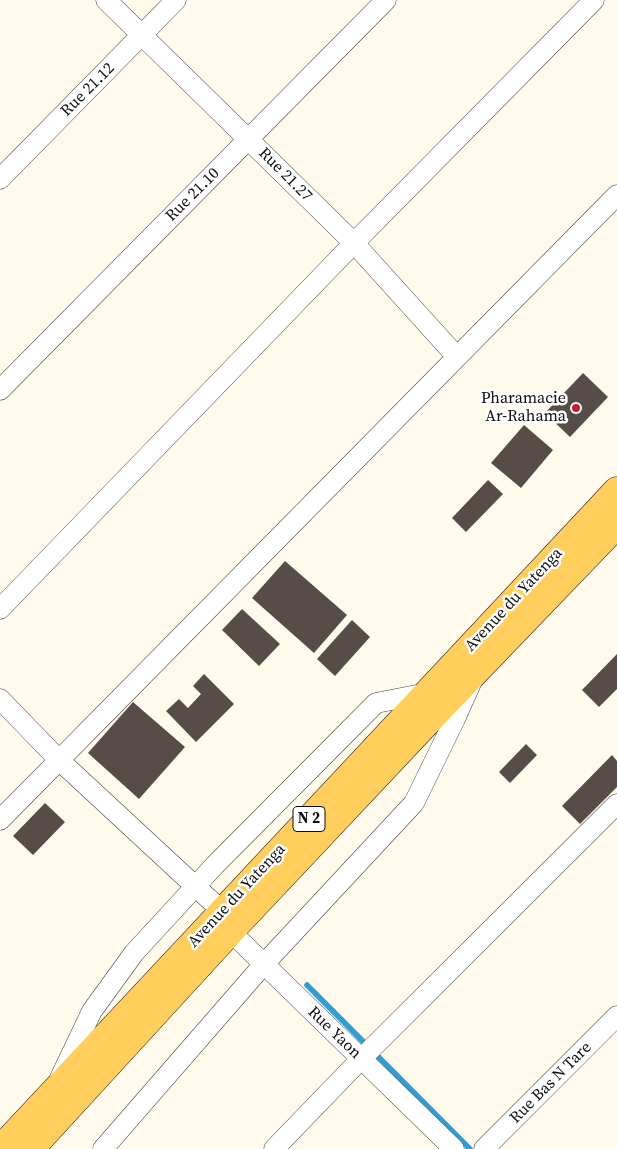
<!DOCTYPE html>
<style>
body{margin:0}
canvas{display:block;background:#fffaec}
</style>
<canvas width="617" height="1149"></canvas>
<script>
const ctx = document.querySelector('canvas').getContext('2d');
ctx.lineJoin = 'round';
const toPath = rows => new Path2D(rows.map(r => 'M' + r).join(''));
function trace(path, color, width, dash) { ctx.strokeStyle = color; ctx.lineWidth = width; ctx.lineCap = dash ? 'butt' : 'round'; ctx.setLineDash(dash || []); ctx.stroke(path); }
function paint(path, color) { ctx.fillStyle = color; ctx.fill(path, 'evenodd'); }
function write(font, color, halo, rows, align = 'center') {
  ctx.font = font + ' "Source Serif 4",serif'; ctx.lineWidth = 5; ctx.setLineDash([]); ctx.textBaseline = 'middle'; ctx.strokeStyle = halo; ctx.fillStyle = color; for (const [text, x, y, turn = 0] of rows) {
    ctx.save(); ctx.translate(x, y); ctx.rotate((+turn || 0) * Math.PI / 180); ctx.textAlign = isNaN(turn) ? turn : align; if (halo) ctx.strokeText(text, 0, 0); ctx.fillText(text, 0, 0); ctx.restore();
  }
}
const stream = toPath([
 [307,985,470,1149]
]);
const building = toPath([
 [583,373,608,397,570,437,545,413],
 [524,425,553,450,521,488,491,463],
 [488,480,503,494,466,532,452,518],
 [285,561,347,615,314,653,252,598],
 [242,609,280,644,259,666,222,630],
 [352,620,370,637,335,676,317,659],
 [617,654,617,689,599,707,582,690],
 [204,674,234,704,196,742,166,711,179,699,188,708,201,694,193,686],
 [133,702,185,747,139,799,88,753],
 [526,744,537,755,510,783,499,772],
 [612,755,617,761,617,787,580,824,562,806],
 [45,803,65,822,33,855,13,836]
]);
const street = toPath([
 [106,0,354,243,457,357],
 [0,179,176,0],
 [0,390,386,0],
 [0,609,354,243,594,0],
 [0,699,59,760,222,911,230,931,454,1149],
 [0,820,617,195],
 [60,1078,92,1011,134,953,215,865,376,703,427,693],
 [103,1149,264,964,414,803,455,719,472,681],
 [274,1149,361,1059,617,804],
 [484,1149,617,1016]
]);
const primary = toPath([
 [1,1149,617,491],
 [30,1149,230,931,441,707,617,524]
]);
const markers = [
 [576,408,5,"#c51c2e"]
];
const shields = [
 [309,819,32]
];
const shieldNames = [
 ["N 2",309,819]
];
const streetNames = [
 ["Rue 21.12",88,90,-45],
 ["Rue 21.27",285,175,45],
 ["Rue 21.10",193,195,-45],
 ["Avenue du Yatenga",514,600,-47],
 ["Avenue du Yatenga",237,896,-47],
 ["Rue Yaon",334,1033,44],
 ["Rue Bas N Tare",551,1083,-45]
];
const poiNames = [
 ["Pharamacie",566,399],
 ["Ar-Rahama",566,417]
];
trace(stream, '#2f9dd6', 5.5);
paint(building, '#564d48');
trace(street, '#404040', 21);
trace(primary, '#1e1e1e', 29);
trace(street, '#fff', 20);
trace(primary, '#ffce5c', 28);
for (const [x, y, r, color] of markers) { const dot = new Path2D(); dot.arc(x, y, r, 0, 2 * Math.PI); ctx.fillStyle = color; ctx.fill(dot); trace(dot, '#fff', 2); }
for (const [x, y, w] of shields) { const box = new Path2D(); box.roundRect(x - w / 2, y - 12.5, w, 25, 4); ctx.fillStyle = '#fff'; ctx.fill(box); trace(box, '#0d0d0d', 1); }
write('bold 15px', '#0d0d0d', null, shieldNames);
write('16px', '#0d0d0d', '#fff', streetNames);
write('16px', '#0d0d0d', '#fff', poiNames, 'right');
</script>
